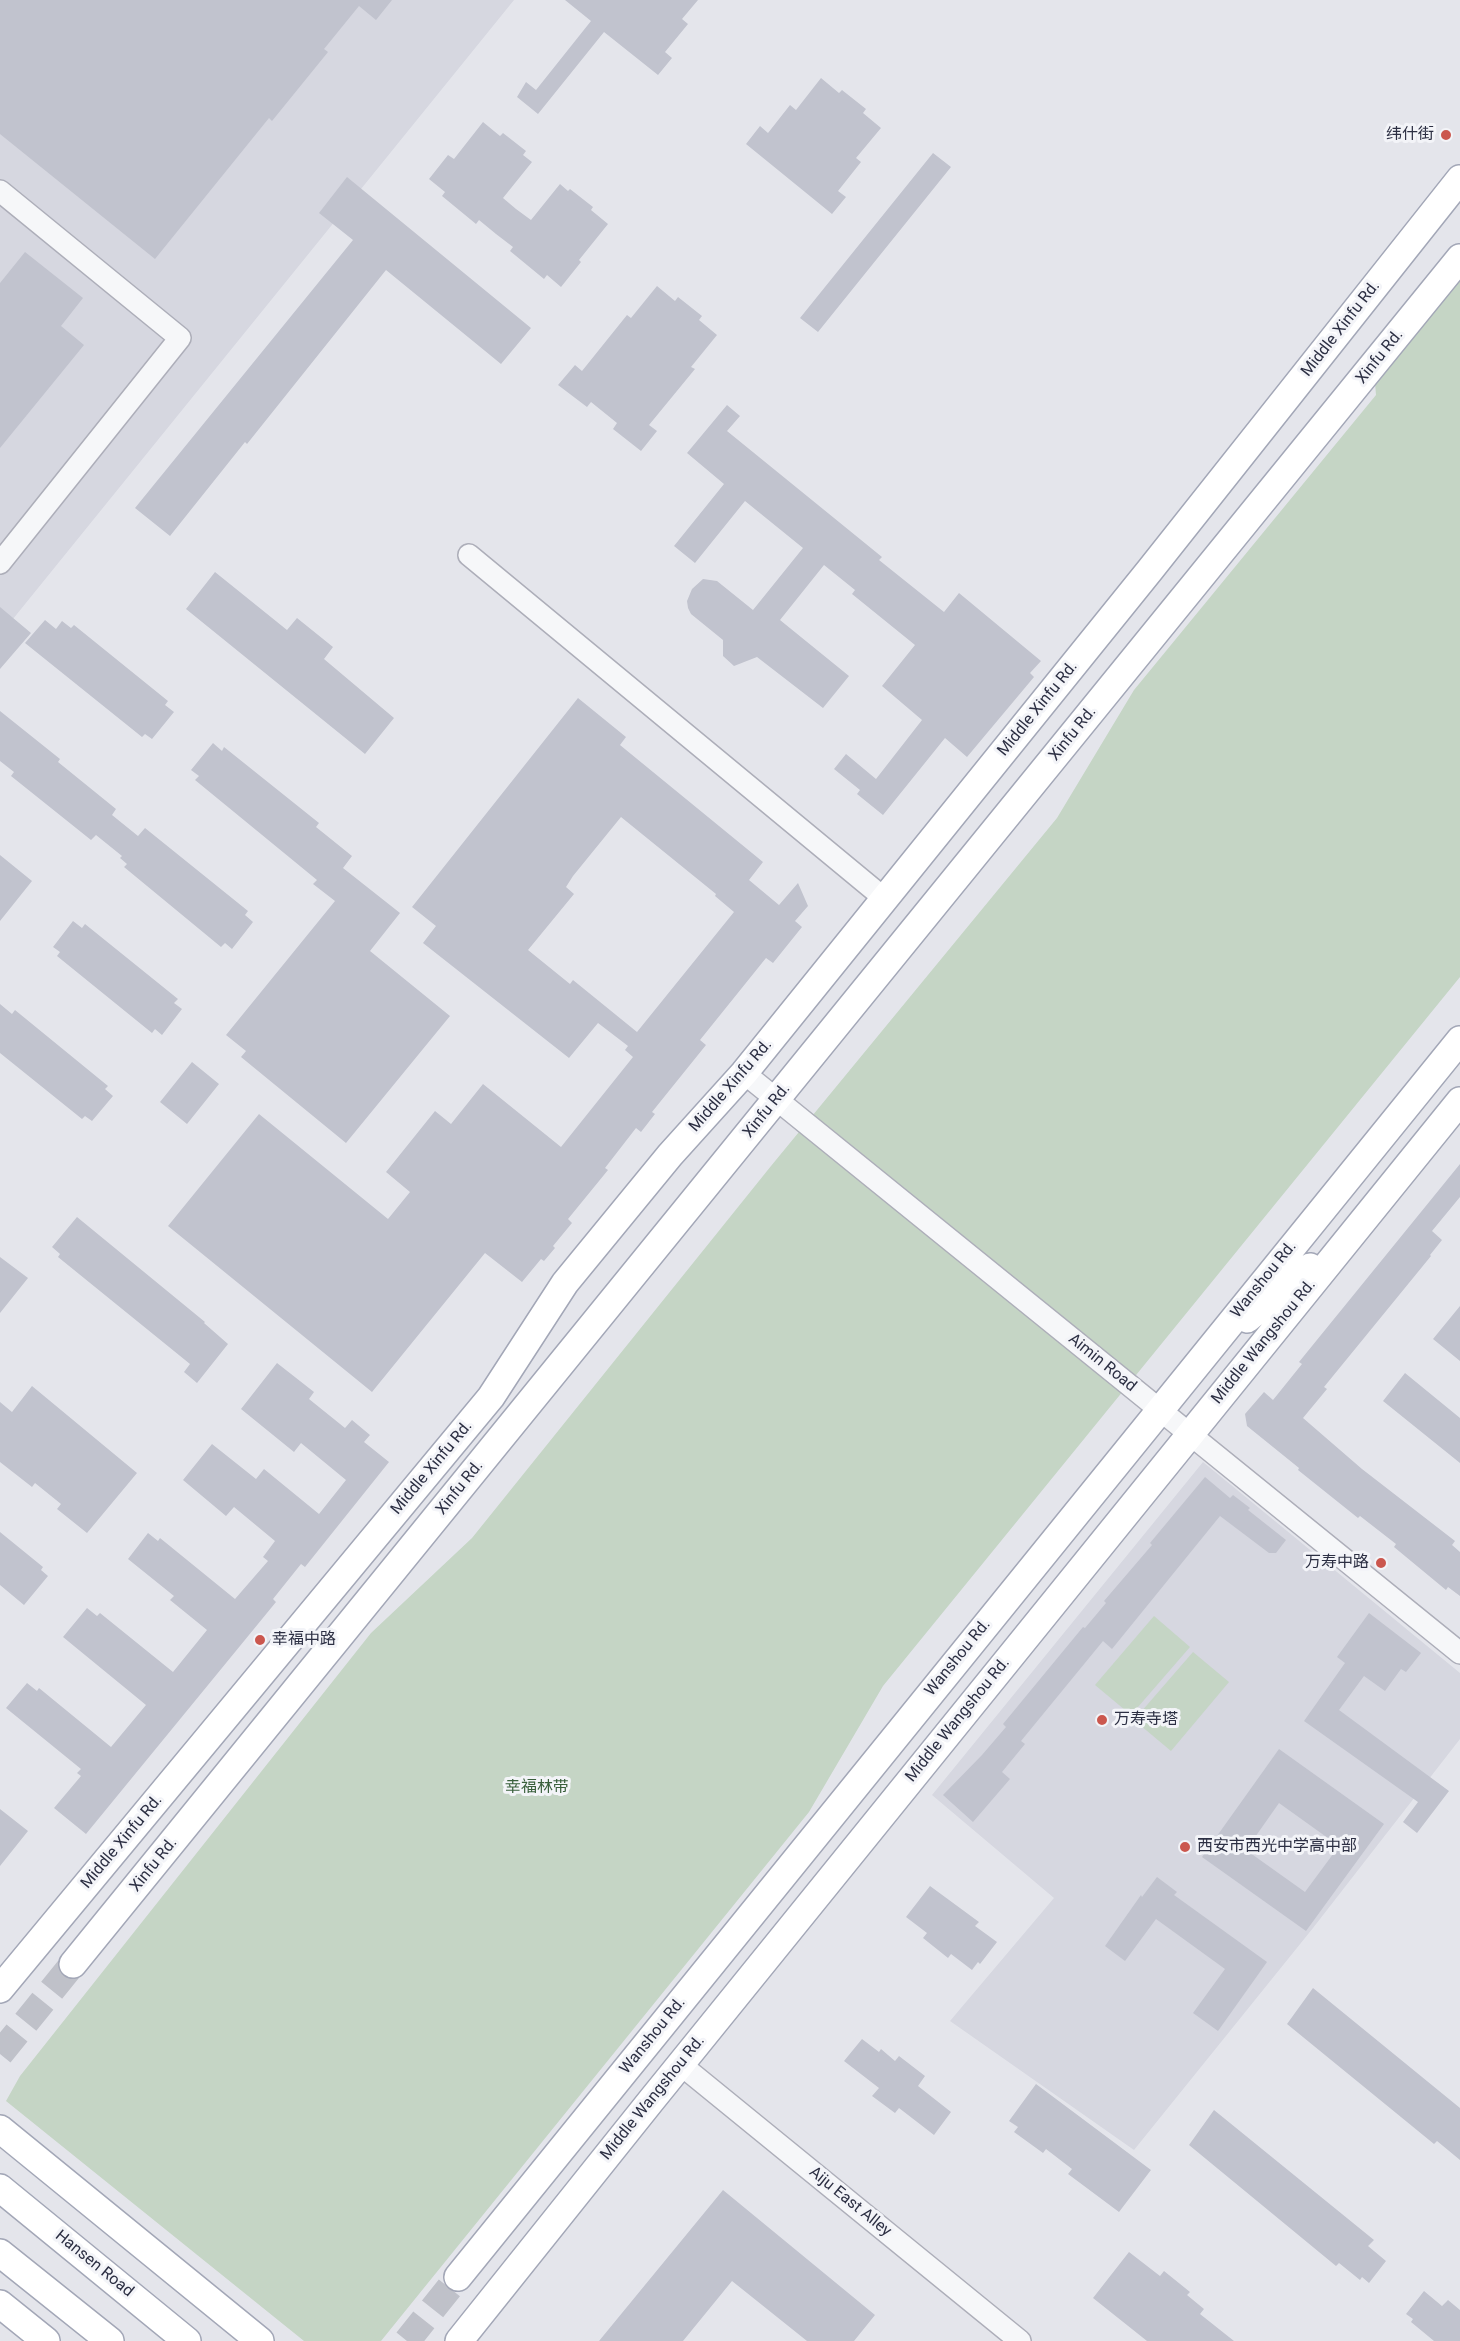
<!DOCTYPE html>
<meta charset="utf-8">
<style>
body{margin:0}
canvas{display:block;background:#e4e5eb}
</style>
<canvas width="1460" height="2341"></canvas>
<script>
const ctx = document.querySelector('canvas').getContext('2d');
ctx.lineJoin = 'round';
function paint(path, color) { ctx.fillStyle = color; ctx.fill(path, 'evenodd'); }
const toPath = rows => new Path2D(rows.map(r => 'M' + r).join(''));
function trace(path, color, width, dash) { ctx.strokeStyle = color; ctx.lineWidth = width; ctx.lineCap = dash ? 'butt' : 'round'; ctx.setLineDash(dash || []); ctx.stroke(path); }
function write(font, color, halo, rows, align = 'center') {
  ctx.font = font + ' Roboto,"Noto Sans SC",sans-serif'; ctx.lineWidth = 6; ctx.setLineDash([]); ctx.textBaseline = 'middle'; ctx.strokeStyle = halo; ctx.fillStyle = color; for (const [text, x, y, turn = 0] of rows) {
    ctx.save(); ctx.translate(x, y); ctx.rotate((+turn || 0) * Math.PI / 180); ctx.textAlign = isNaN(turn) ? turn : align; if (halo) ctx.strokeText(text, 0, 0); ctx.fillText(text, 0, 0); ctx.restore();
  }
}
const built = toPath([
 [0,0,514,0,0,635],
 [1203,1462,1460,1673,1460,1739,1313,1928,1134,2150,950,2021,1054,1898,932,1795]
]);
const green = toPath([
 [1460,263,1460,977,883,1686,809,1812,381,2341,304,2341,6,2101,20,2076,371,1633,472,1538,771,1166,1057,818,1134,690,1376,395,1374,371],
 [1154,1616,1190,1647,1131,1715,1095,1685],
 [1193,1652,1229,1682,1171,1751,1134,1720]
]);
const building = toPath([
 [0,0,392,0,376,20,359,6,324,49,328,52,272,121,269,118,155,259,0,134],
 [565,0,698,0,682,19,688,24,665,52,672,58,658,75,604,32,538,114,517,97,526,82,536,90,591,21],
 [821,78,839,93,842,90,866,109,863,113,881,128,856,158,861,162,838,191,846,197,832,214,746,144,760,126,768,133,790,105,796,110],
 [483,122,500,136,503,133,526,151,523,155,532,162,503,198,516,209,531,220,560,184,568,191,570,189,593,207,591,210,608,224,579,260,581,262,561,287,547,275,544,279,510,251,513,247,496,234,479,220,476,224,442,196,445,192,429,179,448,155,454,159],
 [933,153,951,167,818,332,800,318],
 [347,177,531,328,501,364,386,270,247,444,245,442,170,536,135,508,353,240,319,213],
 [25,252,83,298,61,326,84,345,0,448,0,283],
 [657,286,675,301,678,297,702,316,699,320,717,335,691,367,695,369,649,425,657,431,641,451,613,429,617,423,591,402,587,407,558,385,575,365,582,371,627,315,631,318],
 [727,405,740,416,727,431,882,557,879,560,944,612,959,593,1041,661,1030,673,1034,677,967,757,945,738,883,815,857,794,860,790,834,769,846,754,876,779,922,720,882,686,915,645,852,594,855,590,824,565,780,620,849,676,823,708,757,657,734,666,723,656,723,640,691,614,688,608,687,601,692,589,703,579,717,581,753,610,803,548,745,501,695,563,674,546,724,484,687,453],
 [215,572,287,630,297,618,333,647,324,659,394,718,365,754,186,609],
 [0,607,31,633,0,669],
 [45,620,56,629,62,621,71,628,74,625,168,701,165,705,174,712,152,739,145,734,142,737,25,643],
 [578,698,626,737,620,745,763,862,749,880,779,905,798,883,808,906,795,921,802,927,773,963,766,958,700,1040,706,1045,652,1112,655,1114,641,1132,636,1128,605,1168,608,1170,568,1219,572,1223,553,1246,555,1248,544,1261,541,1259,522,1282,485,1253,372,1392,168,1226,259,1114,388,1219,410,1192,386,1172,435,1111,451,1124,483,1084,561,1147,633,1057,625,1050,628,1046,598,1023,569,1058,423,943,436,926,412,907],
 [621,817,716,894,715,896,734,912,637,1032,573,980,570,984,528,950,574,894,566,887,573,876],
 [0,711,60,759,58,762,116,809,112,815,138,836,145,828,248,911,245,915,253,922,232,949,225,943,221,947,124,867,127,864,120,858,122,856,96,835,91,840,11,776,14,772,0,761],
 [213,743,222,751,224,747,319,823,316,827,352,856,343,868,400,913,370,951,450,1016,346,1143,241,1057,246,1051,226,1035,335,901,313,884,317,880,195,780,199,776,191,770],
 [0,855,32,881,0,921],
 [73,921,82,928,85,924,178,999,174,1003,182,1009,162,1035,155,1029,152,1033,57,956,60,952,53,947],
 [0,1004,12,1014,15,1010,108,1086,105,1089,113,1096,92,1121,85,1116,82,1119,0,1053],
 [192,1062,219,1084,187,1124,160,1102],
 [1460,1164,1460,1197,1432,1231,1442,1240,1430,1255,1431,1256,1324,1387,1327,1389,1303,1418,1362,1469,1455,1541,1452,1545,1460,1552,1460,1596,1448,1587,1446,1590,1394,1547,1396,1544,1360,1516,1358,1518,1298,1470,1299,1468,1247,1426,1245,1414,1264,1392,1273,1400,1302,1364,1299,1362],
 [77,1217,205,1322,204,1323,228,1344,197,1383,184,1372,190,1364,58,1257,60,1254,52,1247],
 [0,1257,28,1278,0,1313],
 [1460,1306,1460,1361,1433,1339],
 [277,1363,314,1392,309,1399,345,1428,352,1420,370,1435,364,1442,389,1462,305,1567,301,1564,273,1599,276,1602,86,1834,54,1808,81,1776,77,1773,81,1769,6,1708,27,1683,37,1691,39,1688,111,1747,146,1705,63,1637,87,1608,97,1616,100,1613,173,1672,207,1630,170,1600,174,1596,128,1559,148,1533,158,1541,160,1538,235,1599,268,1561,263,1557,275,1541,234,1507,226,1516,183,1480,212,1444,256,1479,264,1469,319,1514,346,1480,301,1443,294,1452,241,1409],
 [1405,1373,1460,1418,1460,1463,1383,1401],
 [32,1386,137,1473,87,1533,57,1509,61,1504,35,1483,32,1487,0,1462,0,1402,12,1412],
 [1205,1477,1230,1498,1233,1495,1250,1508,1248,1510,1286,1540,1276,1553,1269,1553,1220,1516,1112,1649,1103,1641,1021,1741,1025,1744,1002,1772,1010,1779,973,1822,943,1795,982,1755,1006,1727,1003,1724,1083,1627,1085,1628,1106,1603,1104,1601,1152,1545,1150,1543],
 [0,1532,43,1567,41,1570,48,1576,24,1605,0,1585],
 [1369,1613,1421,1653,1406,1672,1401,1669,1385,1691,1364,1676,1339,1710,1449,1791,1417,1833,1403,1822,1418,1802,1304,1721,1345,1663,1337,1657],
 [1279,1749,1384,1824,1306,1931,1202,1857],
 [1279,1803,1339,1846,1305,1892,1246,1850],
 [0,1809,28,1831,0,1866],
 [1157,1877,1177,1892,1174,1895,1267,1962,1218,2031,1193,2013,1225,1969,1156,1919,1125,1961,1105,1946,1141,1895,1142,1897],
 [930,1886,979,1922,975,1926,997,1942,980,1964,978,1962,972,1970,951,1954,948,1958,923,1938,927,1933,906,1917],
 [1313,1988,1460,2108,1460,2160,1437,2141,1434,2144,1287,2024],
 [862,2039,879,2052,881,2049,895,2061,899,2056,925,2076,918,2086,951,2112,934,2135,899,2108,895,2113,872,2096,879,2088,844,2061],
 [1036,2084,1151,2170,1119,2212,1068,2174,1072,2169,1046,2149,1043,2153,1014,2132,1018,2127,1009,2121],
 [1214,2110,1374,2240,1368,2246,1386,2261,1369,2283,1362,2277,1360,2280,1339,2263,1336,2266,1189,2145],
 [723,2190,875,2315,854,2341,807,2341,732,2281,683,2341,599,2341],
 [1129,2252,1160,2276,1164,2271,1190,2292,1187,2295,1204,2309,1200,2314,1234,2341,1147,2341,1093,2298],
 [1424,2291,1442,2306,1448,2300,1460,2310,1460,2341,1434,2341,1411,2322,1413,2319,1406,2314]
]);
const majorTunnel = toPath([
 [0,2054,73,1964],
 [407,2341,458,2277]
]);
const minor = toPath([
 [0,191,180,338,0,563],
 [469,555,885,899],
 [744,1073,1460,1653],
 [680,2064,1020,2341]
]);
const major = toPath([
 [1247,1319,1310,1267],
 [73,1964,1460,258],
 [0,1989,491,1397,565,1283,670,1155,744,1073,1150,570,1460,179],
 [0,2129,260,2341],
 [0,2188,187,2341],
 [0,2253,110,2341],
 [458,2277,1460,1040],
 [0,2304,46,2341],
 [459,2341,650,2102,1460,1101]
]);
const markers = [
 [1446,135,6,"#cb574e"],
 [1381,1563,6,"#cb574e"],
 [260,1640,6,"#cb574e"],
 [1102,1720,6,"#cb574e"],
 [1185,1847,6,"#cb574e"]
];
const poiNames = [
 ["纬什街",1434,135,"right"],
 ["万寿中路",1369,1563,"right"],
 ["幸福中路",272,1640],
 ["万寿寺塔",1114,1720],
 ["西安市西光中学高中部",1197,1847]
];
const streetNames = [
 ["Middle Xinfu Rd.",1341,329,-52],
 ["Xinfu Rd.",1380,357,-51],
 ["Middle Xinfu Rd.",1038,709,-51],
 ["Xinfu Rd.",1073,734,-51],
 ["Middle Xinfu Rd.",731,1086,-49],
 ["Xinfu Rd.",767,1111,-51],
 ["Wanshou Rd.",1264,1280,-51],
 ["Middle Wangshou Rd.",1264,1342,-51],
 ["Aimin Road",1102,1363,39],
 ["Middle Xinfu Rd.",432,1468,-50],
 ["Xinfu Rd.",460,1488,-51],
 ["Wanshou Rd.",958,1658,-51],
 ["Middle Wangshou Rd.",958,1720,-51],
 ["Middle Xinfu Rd.",122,1842,-50],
 ["Xinfu Rd.",154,1865,-51],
 ["Wanshou Rd.",653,2036,-51],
 ["Middle Wangshou Rd.",653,2098,-51],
 ["Aiju East Alley",850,2202,39],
 ["Hansen Road",94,2264,39]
];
const parkNames = [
 ["幸福林带",537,1788]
];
paint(built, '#d6d7e0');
paint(green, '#c5d5c5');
paint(building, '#c1c3ce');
trace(majorTunnel, '#bfc1c9', 27, [27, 14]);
trace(minor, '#adaeb9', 24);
trace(major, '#a3a7b7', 30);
trace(minor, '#f6f7f9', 21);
trace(major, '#fff', 27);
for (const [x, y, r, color] of markers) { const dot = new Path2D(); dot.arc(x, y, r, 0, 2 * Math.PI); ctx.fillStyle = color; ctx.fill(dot); trace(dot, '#f3f4f8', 2); }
write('16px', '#2c2f43', '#f3f4f8', poiNames, 'left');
write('16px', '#2c2f43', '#f3f4f8', streetNames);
write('16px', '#395f3b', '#f3f4f8', parkNames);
</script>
